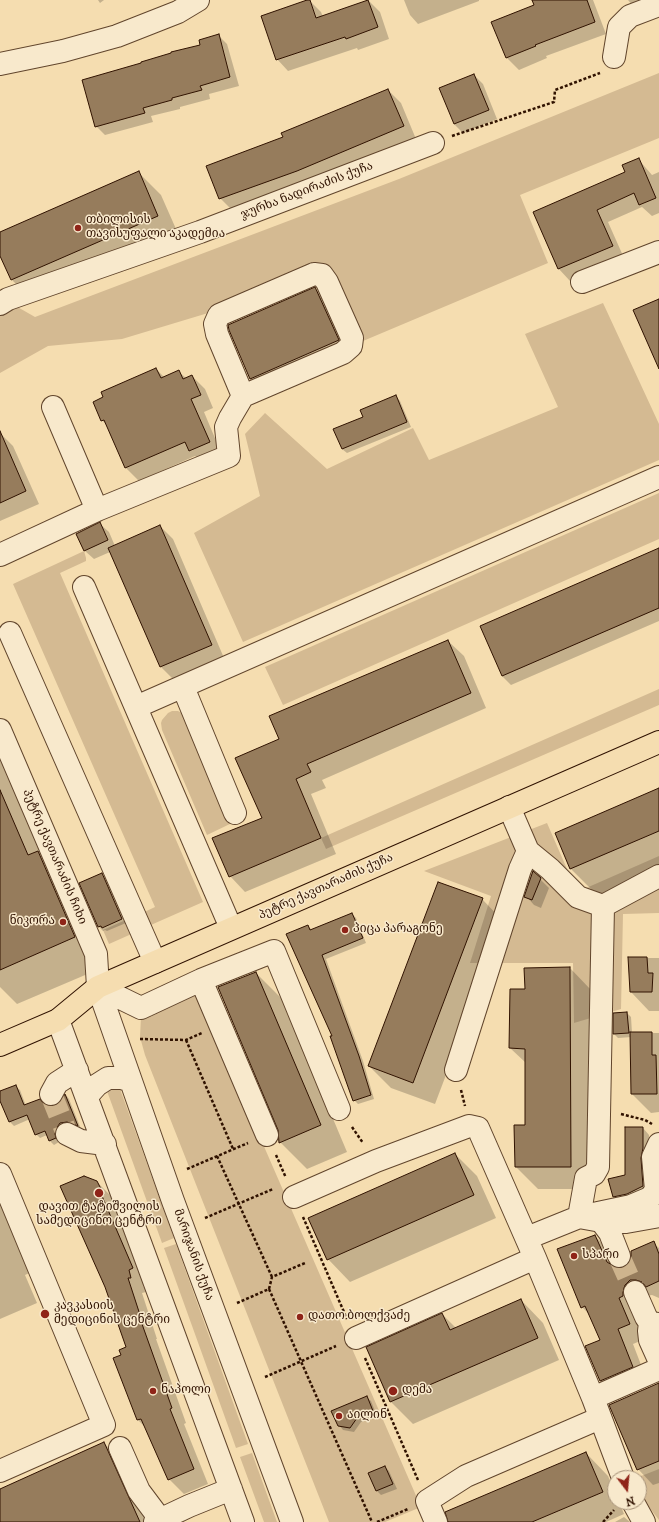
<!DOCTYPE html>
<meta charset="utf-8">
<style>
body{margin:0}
#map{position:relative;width:659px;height:1522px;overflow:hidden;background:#f5ddb0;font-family:"IM FELL DW Pica",serif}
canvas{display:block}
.north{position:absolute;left:607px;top:1470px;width:40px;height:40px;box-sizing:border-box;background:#f8e9cc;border:1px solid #a8937a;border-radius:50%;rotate:164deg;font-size:11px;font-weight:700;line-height:16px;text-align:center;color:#301200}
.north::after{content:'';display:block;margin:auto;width:14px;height:18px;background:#8f2418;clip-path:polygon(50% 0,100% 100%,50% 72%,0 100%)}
</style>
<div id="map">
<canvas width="659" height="1522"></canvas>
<div class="north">N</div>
</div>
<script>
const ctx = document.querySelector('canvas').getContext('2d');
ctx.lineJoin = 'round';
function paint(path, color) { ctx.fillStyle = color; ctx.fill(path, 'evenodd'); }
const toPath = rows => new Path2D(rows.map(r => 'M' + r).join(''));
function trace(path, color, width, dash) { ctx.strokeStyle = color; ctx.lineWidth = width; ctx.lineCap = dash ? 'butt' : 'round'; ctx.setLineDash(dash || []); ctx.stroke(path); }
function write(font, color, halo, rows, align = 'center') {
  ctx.font = font + ' "IM FELL DW Pica","Noto Serif Georgian",serif'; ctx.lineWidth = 3; ctx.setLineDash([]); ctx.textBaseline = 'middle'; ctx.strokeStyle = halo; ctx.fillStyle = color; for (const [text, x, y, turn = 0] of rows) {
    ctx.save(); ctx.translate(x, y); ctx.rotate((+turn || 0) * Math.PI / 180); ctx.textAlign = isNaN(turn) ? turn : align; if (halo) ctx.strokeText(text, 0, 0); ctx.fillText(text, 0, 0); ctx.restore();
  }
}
const green = toPath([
 [659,73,659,138,520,195,548,263,363,341,335,278,218,310,122,339,48,346,0,373,0,297,35,317,399,179],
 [603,303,659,424,659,460,243,642,194,533,260,496,245,434,265,413,327,469,413,428,429,460,558,407,525,334],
 [659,493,659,539,283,705,265,667],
 [84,551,86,558,86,561,60,573,203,902,144,928,138,915,155,907,13,584],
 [659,689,659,705,326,849,321,838],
 [172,711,178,711,182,713,187,721,232,823,207,835,162,730,161,723,162,720,168,713],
 [547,823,577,892,659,856,659,913,623,914,621,1009,574,1023,573,963,470,963,491,896,424,871],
 [130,918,136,932,109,944,103,930],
 [195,988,421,1507,385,1522,329,1522,145,1055,140,1037,141,1017],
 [107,1084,120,1089,174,1238,162,1243,107,1091],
 [176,1244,248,1444,236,1448,164,1248],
 [252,1453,277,1522,264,1522,240,1457],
 [659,1469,659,1520,645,1502,639,1490,639,1478,636,1478]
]);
const shadow = toPath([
 [98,0,104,0,100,3],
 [309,0,321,12,323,17,368,0,380,12,389,39,358,50,357,48,288,71,277,59],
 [404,0,479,0,479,1,418,24,410,15],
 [533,0,593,0,606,34,546,56,547,58,519,70,507,58,492,23,535,5],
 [628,0,646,0,633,6],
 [218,35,227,44,239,86,209,94,210,99,180,107,180,109,151,116,153,122,105,135,96,126],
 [474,75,483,84,497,119,463,133,454,124],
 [388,90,401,103,416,139,233,211,220,198,284,138],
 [639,160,652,175,659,172,659,213,652,216,642,207,608,222,624,258,570,281,558,268,534,213,626,173],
 [138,172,161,195,180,238,34,302,12,280,0,254,0,233],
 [315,288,328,301,351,353,263,392,250,379],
 [156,369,165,378,179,372,186,378,192,376,205,389,213,408,204,412,222,455,203,463,195,456,139,481,126,468,107,426,102,420],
 [396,396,400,401,411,427,347,453,342,449,364,418],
 [0,433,13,446,39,504,0,521],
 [100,524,109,532,115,546,160,526,173,539,224,658,174,680,161,667,110,552,94,559,85,551,77,534],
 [659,549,659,621,511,685,502,676],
 [448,641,464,656,486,708,322,780,326,788,311,794,336,854,245,892,230,876,263,818,280,740],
 [0,753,104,967,17,1004,0,987],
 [659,789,659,869,598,896,571,869,556,834],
 [102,874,106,878,126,923,107,931,105,930,103,931,99,927],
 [540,879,549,888,541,908,534,905,526,896],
 [482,899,504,922,435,1104,391,1088,369,1066],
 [352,914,356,918,366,943,326,959,363,1061,374,1099,358,1104,354,1100,333,1036,308,926,312,930],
 [630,958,659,958,659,1011,649,1011,631,992],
 [570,968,592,991,593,1189,538,1189,516,1167,526,1126,526,1063,510,1048,526,990],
 [256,973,283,1000,347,1152,307,1169,280,1142],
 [627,1013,631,1017,632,1033,659,1033,659,1112,651,1113,632,1094,632,1037,618,1038,614,1034],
 [15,1086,20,1090,26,1106,45,1106,51,1107,58,1105,66,1095,69,1099,81,1129,72,1125,58,1139,59,1142,54,1145,49,1140,47,1135,40,1138,36,1134,30,1119,14,1126,10,1122,0,1099,0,1092],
 [643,1128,649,1135,649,1192,620,1203,614,1197,626,1176],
 [455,1154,477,1176,496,1218,350,1282,328,1259],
 [97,1182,112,1197,118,1210,116,1211,147,1283,143,1285,146,1292,142,1293,157,1339,156,1339,186,1423,184,1424,208,1484,184,1494,169,1479,147,1429,138,1420,122,1355,127,1348],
 [0,1204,13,1216,36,1270,25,1275,37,1303,0,1319],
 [595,1236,611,1252,618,1269,624,1269,653,1243,659,1248,659,1298,652,1295,646,1296,645,1339,633,1344,648,1383,616,1397,601,1381,586,1346,601,1341,590,1315,582,1307],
 [521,1300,543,1323,559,1360,413,1424,391,1402,368,1348,442,1314,456,1328],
 [659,1384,659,1483,653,1485,638,1469],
 [366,1397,371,1401,377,1416,361,1422,354,1432,343,1430,339,1425],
 [104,1443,134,1474,156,1522,0,1522,0,1490],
 [586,1453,608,1476,615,1492,615,1502,619,1502,624,1514,606,1522,449,1522],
 [385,1467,389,1471,397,1489,381,1495,377,1491,369,1473],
 [624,1517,630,1522,615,1522]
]);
const building = toPath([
 [307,0,310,0,316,18,368,0,378,27,346,39,345,37,276,60,261,16,307,0],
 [532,0,587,0,595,22,535,45,536,46,506,58,491,22,534,5,532,0],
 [219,34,230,77,200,86,202,90,172,98,172,100,143,108,145,113,95,127,82,80,141,63,141,62,171,53,171,52,200,45,199,40,219,34],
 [474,74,489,110,454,124,439,88,474,74],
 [388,89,404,126,297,171,219,199,206,166,283,137,281,133,388,89],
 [639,158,656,198,639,205,634,193,597,210,613,246,558,269,533,212,625,172,622,165,639,158],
 [139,171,158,216,11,280,0,256,0,232,139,171],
 [315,287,339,340,250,379,229,330,228,325,315,287],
 [659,299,659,369,633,310,659,299],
 [156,368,161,378,179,370,183,379,192,375,201,395,191,399,210,442,189,451,185,442,125,468,104,420,101,421,93,402,103,397,101,392,156,368],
 [396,395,407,422,342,449,333,429,363,417,360,410,396,395],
 [0,431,26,491,0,503,0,431],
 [100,522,108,540,84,551,76,534,100,522],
 [160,525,212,645,160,667,108,548,160,525],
 [659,548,659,608,502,676,480,626,659,548],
 [448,640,471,693,307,764,311,772,296,779,321,838,229,877,212,838,262,818,235,758,279,739,269,716,448,640],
 [659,788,659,831,570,869,555,833,659,788],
 [0,790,28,855,38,851,75,937,0,970,0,790],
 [533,871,541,878,532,900,524,897,533,871],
 [102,873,122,919,102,928,101,926,98,927,79,883,102,873],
 [438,882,483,898,413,1083,368,1066,438,882],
 [352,913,363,938,322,955,359,1056,371,1095,353,1101,330,1036,332,1036,286,934,308,925,310,930,352,913],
 [628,957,647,957,648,973,653,973,652,992,630,992,628,957],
 [570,967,571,1167,515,1167,514,1125,525,1125,525,1049,509,1048,510,989,525,989,524,968,570,967],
 [256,972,321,1125,279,1143,278,1130,218,987,256,972],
 [627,1012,629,1033,613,1034,613,1013,627,1012],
 [630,1032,652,1032,652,1055,656,1055,657,1094,631,1094,630,1032],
 [16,1085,24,1105,40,1099,45,1105,52,1106,58,1104,65,1094,78,1126,67,1122,60,1123,56,1129,55,1134,56,1138,49,1141,45,1131,35,1135,27,1115,9,1122,0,1101,0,1091,16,1085],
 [625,1127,643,1127,643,1148,641,1158,643,1186,627,1194,613,1197,608,1179,625,1175,625,1127],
 [455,1153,474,1195,327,1260,308,1218,455,1153],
 [84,1176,97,1181,104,1195,102,1196,133,1268,129,1270,131,1278,128,1278,143,1324,142,1324,172,1408,170,1409,194,1469,168,1480,141,1419,137,1420,113,1358,121,1355,119,1350,126,1347,105,1287,60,1186,84,1176],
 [595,1235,607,1262,617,1268,624,1267,629,1263,631,1257,631,1251,654,1241,659,1254,659,1281,646,1287,642,1282,636,1280,630,1280,625,1285,623,1291,623,1296,619,1298,630,1324,618,1329,633,1367,600,1381,585,1346,600,1340,585,1306,581,1308,557,1249,595,1235],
 [521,1299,538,1338,390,1402,366,1347,442,1313,450,1330,521,1299],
 [659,1383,659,1461,637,1470,609,1405,659,1383],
 [367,1396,373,1411,357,1418,350,1428,338,1426,331,1411,367,1396],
 [104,1442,140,1522,0,1522,0,1489,104,1442],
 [586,1452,603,1492,532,1522,448,1522,445,1512,586,1452],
 [385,1466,393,1484,376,1491,368,1473,385,1466]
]);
const minorTunnel = toPath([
 [51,1094,67,1134],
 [619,1256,635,1292]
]);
const path = toPath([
 [452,136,554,102,555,90,600,73],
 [140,1039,186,1040,202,1033],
 [186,1040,233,1149],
 [461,1090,465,1106],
 [621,1114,645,1120,652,1124],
 [352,1127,363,1143],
 [276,1155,286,1178],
 [217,1156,272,1277],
 [187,1169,248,1143],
 [303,1217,347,1319],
 [205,1218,273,1189],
 [269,1289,372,1522],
 [237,1303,269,1289,272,1277,305,1263],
 [365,1358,418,1480],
 [265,1377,336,1346],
 [377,1522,408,1509],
 [603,1522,614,1510]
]);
const minor = toPath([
 [614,57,619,27,630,16,659,5],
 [0,64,63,51,117,36,178,12,198,0],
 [314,274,322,275,327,282,352,338,351,346,343,353,243,396,217,334,215,324,219,315,314,274],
 [582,282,659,252],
 [0,304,8,299,200,232,433,143],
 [53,407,97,510,229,456,226,427,230,418,243,396],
 [0,555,97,510],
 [84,587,231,928],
 [10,633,155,962],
 [183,687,235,813],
 [136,707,659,477],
 [0,730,96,954,98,987,173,1201,292,1522],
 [509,807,528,851],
 [603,906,598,1167,594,1174,586,1178,579,1217,601,1221,626,1222,659,1216],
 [201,980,267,1135],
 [98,987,141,1008,201,980,274,951,339,1109],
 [58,1020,243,1522],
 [456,1070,520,869,528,851,550,869,578,897,603,906,659,876],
 [51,1094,57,1083,77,1070],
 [87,1096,97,1085,108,1078,122,1078,131,1081],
 [67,1134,81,1141,105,1144],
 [0,1174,104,1425,0,1471],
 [294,1197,376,1161,469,1126,478,1128,535,1258,593,1398,623,1478],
 [601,1221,610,1233,619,1256],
 [527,1238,579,1217,631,1206,650,1198,656,1190,653,1157,659,1144],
 [635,1292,646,1317,650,1323,659,1324],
 [650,1323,649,1331,650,1340,659,1360],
 [356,1338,535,1258],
 [593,1398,659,1369],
 [120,1448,139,1491,160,1519],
 [633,1502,644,1522],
 [155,1522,189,1506,231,1489],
 [436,1522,427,1501,466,1476,600,1418]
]);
const major = toPath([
 [0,1045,58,1020,98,987,659,742]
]);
const markers = [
 [78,228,4,"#8f2418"],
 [63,922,4,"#8f2418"],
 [345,930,4,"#8f2418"],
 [99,1193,5,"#8f2418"],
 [574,1256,4,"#8f2418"],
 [45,1314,5,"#8f2418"],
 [300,1317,4,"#8f2418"],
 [153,1391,4,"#8f2418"],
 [393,1391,5,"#8f2418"],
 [339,1416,4,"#8f2418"]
];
const streetNames = [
 ["ჯურხა ნადირაძის ქუჩა",307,191,-21],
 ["პეტრე ქავთარაძის ჩიხი",54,857,67],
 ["პეტრე ქავთარაძის ქუჩა",326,887,-24],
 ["მარიჯანის ქუჩა",193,1255,70]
];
const poiNames = [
 ["თბილისის",86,221],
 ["თავისუფალი აკადემია",86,235],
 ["ნიკორა",55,922,"right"],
 ["პიცა პარაგონე",353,930],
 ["დავით ტატიშვილის",99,1208,"center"],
 ["სამედიცინო ცენტრი",99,1222,"center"],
 ["სპარი",582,1256],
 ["კავკასიის",54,1307],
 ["მედიცინის ცენტრი",54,1321],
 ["დათო ბოლქვაძე",308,1317],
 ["ნაპოლი",161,1391],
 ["დემა",402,1391],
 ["აილინ",347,1416]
];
paint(green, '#d4ba92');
paint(shadow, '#0003');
paint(building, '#967c5c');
trace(building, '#301200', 1);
trace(minorTunnel, '#ceb48d', 22, [22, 11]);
trace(minor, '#61452c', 24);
trace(major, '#301200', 24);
trace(path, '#301200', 2.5, [3, 2]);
trace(minor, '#f8e9cc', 22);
trace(major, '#f5ddb0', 22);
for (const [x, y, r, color] of markers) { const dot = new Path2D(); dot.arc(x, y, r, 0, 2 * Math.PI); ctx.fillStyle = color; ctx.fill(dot); trace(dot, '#f8e9cc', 1.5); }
write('12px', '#301200', '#f8e9cc', streetNames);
write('12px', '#301200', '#f8e9cc', poiNames, 'left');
</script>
